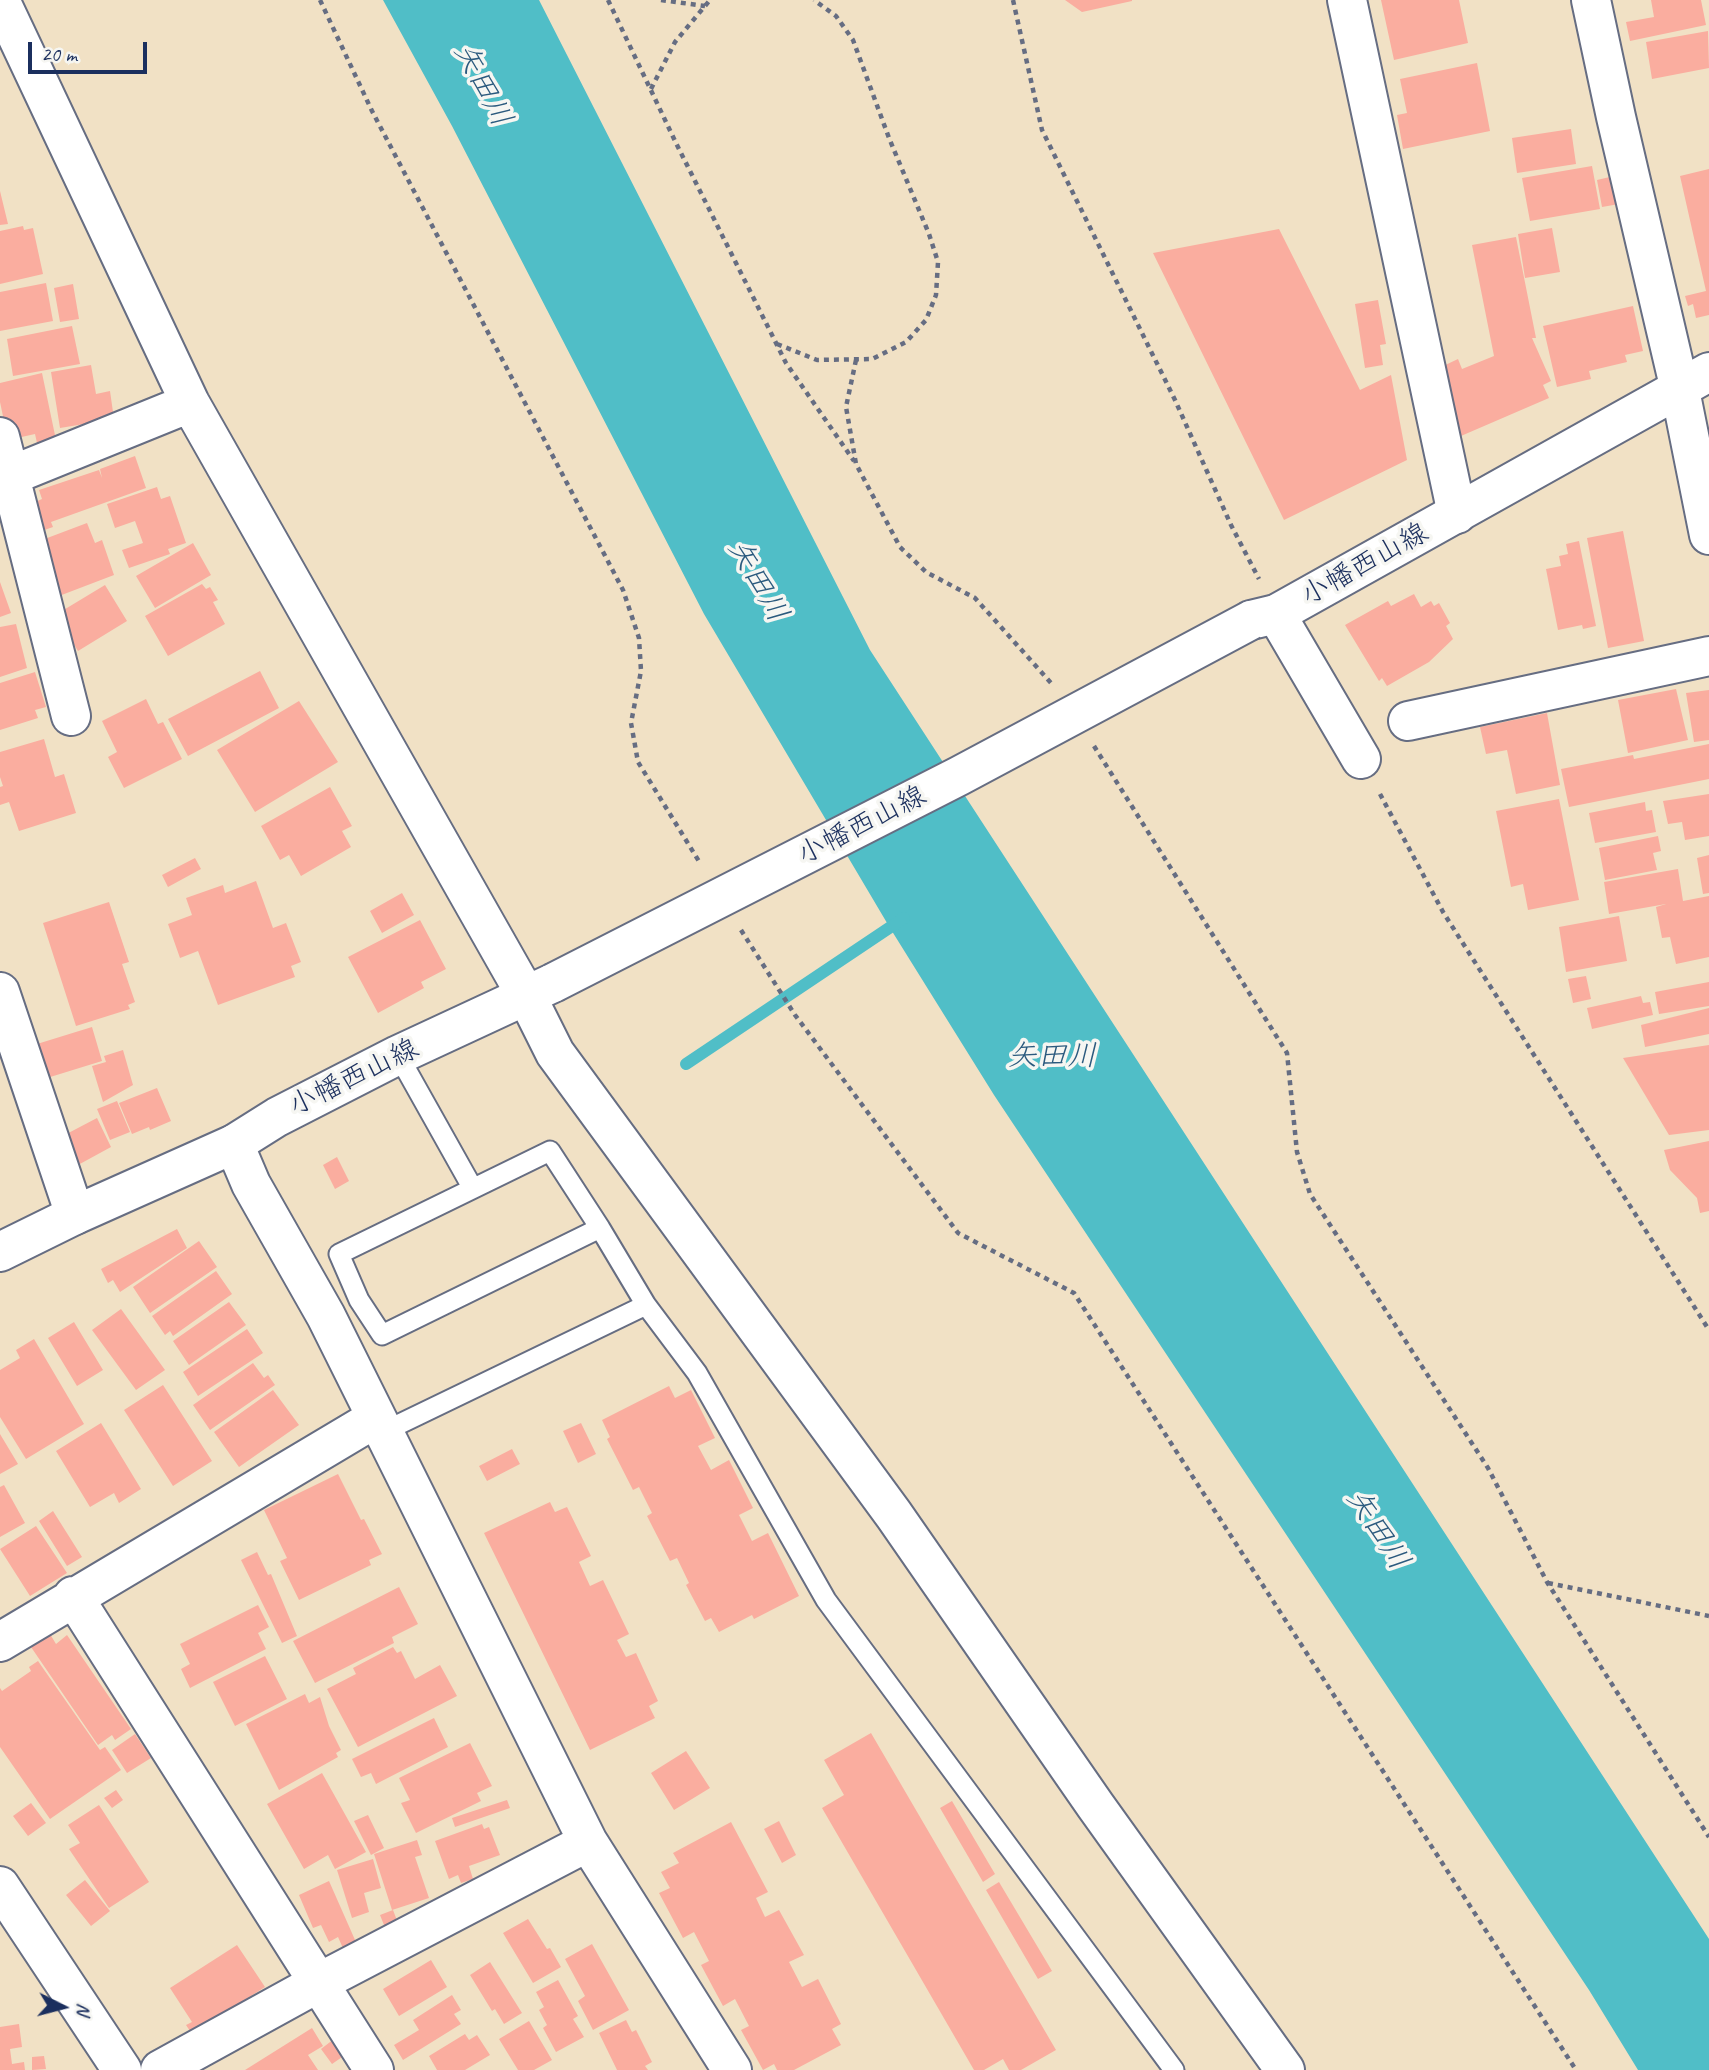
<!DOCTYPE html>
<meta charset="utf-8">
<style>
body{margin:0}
#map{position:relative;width:1709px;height:2070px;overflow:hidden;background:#f1e1c5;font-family:Caveat,sans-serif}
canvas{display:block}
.north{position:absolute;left:28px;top:1972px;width:70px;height:70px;-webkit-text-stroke:5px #f6f6f2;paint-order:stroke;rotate:96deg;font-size:19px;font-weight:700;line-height:28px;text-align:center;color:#1b2f5e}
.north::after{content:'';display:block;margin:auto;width:24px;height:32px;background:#1b2f5e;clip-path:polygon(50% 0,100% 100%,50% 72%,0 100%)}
.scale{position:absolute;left:28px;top:42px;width:119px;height:32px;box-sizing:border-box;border:4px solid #1b2f5e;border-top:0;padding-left:9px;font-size:21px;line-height:24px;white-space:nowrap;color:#1b2f5e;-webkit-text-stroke:5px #f6f6f2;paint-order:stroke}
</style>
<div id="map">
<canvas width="1709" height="2070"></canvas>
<div class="north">N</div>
<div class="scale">20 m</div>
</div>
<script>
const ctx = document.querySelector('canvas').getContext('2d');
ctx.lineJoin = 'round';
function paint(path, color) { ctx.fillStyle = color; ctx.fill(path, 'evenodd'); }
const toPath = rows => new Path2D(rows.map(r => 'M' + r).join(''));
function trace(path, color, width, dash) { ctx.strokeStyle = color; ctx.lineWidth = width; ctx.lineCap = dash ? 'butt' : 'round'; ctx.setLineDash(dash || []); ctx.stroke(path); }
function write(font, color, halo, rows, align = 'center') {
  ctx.font = font + ' Caveat,"Klee One",sans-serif'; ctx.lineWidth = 7; ctx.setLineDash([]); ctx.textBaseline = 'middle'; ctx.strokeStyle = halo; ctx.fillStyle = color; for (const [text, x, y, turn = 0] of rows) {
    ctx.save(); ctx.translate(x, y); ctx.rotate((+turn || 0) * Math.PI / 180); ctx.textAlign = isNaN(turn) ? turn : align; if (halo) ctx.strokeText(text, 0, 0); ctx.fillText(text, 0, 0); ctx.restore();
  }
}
const water = toPath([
 [383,0,539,0,870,650,1709,1939,1709,2070,1638,2070,1589,1990,994,1095,890,928,704,614,452,126]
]);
const stream = toPath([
 [686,1064,904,918]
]);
const building = toPath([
 [1065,0,1132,0,1132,1,1082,12],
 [1381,0,1459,0,1468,43,1394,60],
 [1651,0,1701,0,1706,25,1630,41,1626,22,1654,17],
 [1708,31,1709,68,1652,79,1646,42],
 [1477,63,1490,131,1403,149,1397,115,1407,113,1400,79],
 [1571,129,1576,164,1517,173,1512,138],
 [1592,166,1600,209,1530,221,1522,178],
 [1709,169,1709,315,1696,318,1693,304,1688,306,1685,296,1706,291,1680,176],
 [1614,176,1619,204,1602,207,1597,180],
 [0,191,8,224,0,225],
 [23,226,24,230,33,228,43,274,0,284,0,231],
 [1552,228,1560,272,1525,278,1518,234],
 [1279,229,1360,390,1391,375,1407,460,1284,520,1153,253],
 [1516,237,1536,338,1532,338,1551,381,1543,385,1549,398,1454,439,1439,368,1458,359,1462,369,1494,356,1472,245],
 [46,283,53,321,0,331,0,292],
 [73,284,79,319,60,322,54,288],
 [1378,300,1386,344,1380,345,1383,365,1365,368,1355,304],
 [1633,306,1643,351,1625,355,1627,362,1589,371,1591,379,1557,387,1543,326],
 [72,326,80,364,13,376,7,339],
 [91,365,96,394,110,391,114,419,60,428,51,372],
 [42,373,56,440,37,443,35,434,8,440,0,402,0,383],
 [135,456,146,488,51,522,53,527,27,536,19,509,42,499,39,490,99,470,102,478,100,469],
 [157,487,161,499,170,496,186,543,168,549,170,554,129,568,122,550,143,543,135,521,115,528,107,504],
 [87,523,95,543,102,540,114,575,59,596,34,543],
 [1623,531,1644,641,1608,648,1587,538],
 [1579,541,1596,626,1583,629,1582,625,1558,630,1546,569,1561,566,1559,556,1568,554,1566,544],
 [193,543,211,575,155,608,136,576],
 [0,582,11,613,0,617],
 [202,584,206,589,210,587,218,600,213,602,225,624,168,656,145,616],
 [105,585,127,621,78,651,67,633,52,617],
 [1414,594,1421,607,1431,601,1434,606,1439,603,1450,623,1446,626,1453,639,1429,662,1387,686,1382,678,1379,681,1345,625,1388,601,1391,606],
 [16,624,27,668,0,677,0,627],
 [260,671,279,708,188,756,168,719],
 [35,672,46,707,35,710,38,718,0,730,0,683],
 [1676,689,1688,740,1628,753,1618,700],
 [1709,690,1709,740,1694,742,1686,693],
 [146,699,158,724,163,722,182,759,124,788,108,757,117,752,102,721],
 [299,701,338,762,255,812,217,750],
 [1547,713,1560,785,1516,794,1507,750,1486,754,1480,727],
 [44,739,55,777,64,774,76,813,19,831,9,802,0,805,0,787,3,786,0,777,0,752],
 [1709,744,1709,779,1569,807,1561,769,1633,755,1634,759],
 [330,787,352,826,342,831,351,847,301,876,289,855,280,860,261,826],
 [1709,794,1709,836,1685,840,1682,822,1668,824,1663,801],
 [1559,799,1579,900,1528,910,1523,884,1511,887,1496,811],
 [1645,802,1646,811,1652,810,1656,832,1595,843,1589,813],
 [1658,836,1661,851,1653,853,1657,870,1605,880,1599,848],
 [1709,855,1709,893,1703,894,1697,858],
 [195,858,201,869,168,887,162,875],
 [1678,869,1683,901,1709,896,1709,957,1676,964,1670,937,1662,938,1656,907,1666,904,1609,914,1604,882],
 [256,881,273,928,286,923,301,962,291,966,295,977,218,1005,198,951,180,958,168,924,192,915,186,898,223,885,225,893],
 [402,893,414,915,382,933,370,911],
 [109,902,129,962,122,964,135,1002,128,1005,130,1009,76,1026,43,923],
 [1619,916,1627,961,1566,972,1559,927],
 [420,920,446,969,421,982,424,988,378,1013,348,957],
 [1586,976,1591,999,1573,1003,1568,979],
 [1709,982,1709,1006,1659,1014,1655,992],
 [1641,996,1643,1003,1650,1002,1653,1015,1592,1029,1587,1008],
 [1709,1008,1709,1034,1645,1047,1641,1025],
 [92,1027,102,1061,47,1078,37,1044],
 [1709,1045,1709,1130,1669,1135,1623,1058],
 [123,1050,133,1085,103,1102,92,1066,106,1062,104,1056],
 [157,1088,171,1121,150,1130,149,1127,132,1134,119,1103],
 [117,1101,130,1132,110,1140,97,1109],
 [97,1118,111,1147,78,1165,57,1139],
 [1709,1141,1709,1211,1700,1213,1697,1198,1670,1170,1664,1150],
 [337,1157,349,1181,335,1189,323,1165],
 [177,1229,187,1248,120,1292,113,1280,108,1283,101,1269],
 [199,1241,217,1267,150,1313,133,1287],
 [216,1271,232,1294,173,1336,170,1331,165,1335,152,1316],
 [229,1302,246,1325,189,1365,173,1341],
 [121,1309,165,1370,136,1390,92,1330],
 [74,1322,103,1370,77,1386,48,1338],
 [247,1329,263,1353,198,1396,183,1372],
 [34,1339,84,1424,26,1459,0,1417,0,1370,20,1358,16,1350],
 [253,1363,264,1378,268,1375,275,1385,210,1430,193,1405],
 [163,1385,212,1461,173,1486,124,1410],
 [669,1386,675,1398,691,1390,715,1438,698,1446,711,1470,729,1460,753,1508,739,1515,752,1541,768,1533,799,1596,754,1619,752,1615,719,1632,711,1618,705,1621,686,1585,689,1583,677,1558,670,1561,647,1516,652,1513,639,1487,633,1490,607,1439,610,1437,602,1420],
 [273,1390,299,1425,239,1467,214,1432],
 [101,1423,141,1489,119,1503,114,1493,90,1507,56,1451],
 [581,1423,596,1454,578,1463,563,1431],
 [0,1434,18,1464,0,1474],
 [512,1449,520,1464,487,1481,479,1466],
 [338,1474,361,1520,364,1519,382,1554,369,1560,371,1565,299,1600,280,1561,287,1558,264,1510],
 [4,1485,25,1523,0,1537,0,1487],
 [550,1502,555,1512,567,1507,591,1556,579,1562,590,1586,603,1580,629,1634,617,1640,626,1657,636,1653,658,1701,649,1706,655,1718,590,1750,484,1533],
 [53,1511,82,1557,67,1566,39,1521],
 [36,1526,67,1573,30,1596,0,1549],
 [257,1552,268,1575,271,1574,297,1636,282,1643,241,1560],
 [399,1587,418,1624,392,1637,394,1643,315,1683,293,1641],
 [258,1605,269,1627,258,1633,266,1649,190,1688,181,1669,190,1664,180,1644],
 [50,1634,56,1644,67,1635,131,1729,115,1740,112,1735,98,1745,31,1647],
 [393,1647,397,1653,401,1651,415,1679,440,1665,457,1696,358,1747,327,1689,356,1674,353,1668],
 [265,1656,287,1699,235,1726,213,1682],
 [38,1661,100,1750,105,1747,121,1770,50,1819,0,1747,0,1688,2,1691,31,1671,29,1667],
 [305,1694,309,1703,320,1697,329,1726,341,1750,336,1753,338,1757,279,1790,246,1724],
 [434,1718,448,1747,376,1784,371,1773,361,1777,352,1759],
 [871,1733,1056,2050,1021,2070,1009,2070,1003,2059,984,2070,974,2070,822,1808,844,1795,824,1760],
 [135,1734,151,1758,127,1773,112,1750],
 [470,1743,492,1786,477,1793,481,1801,416,1833,401,1803,410,1800,399,1778],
 [686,1751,710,1788,674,1810,651,1773],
 [322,1773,366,1852,335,1869,328,1855,304,1869,267,1804],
 [116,1790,123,1800,112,1808,104,1798],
 [507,1800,510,1808,455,1827,452,1818],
 [952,1801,995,1874,983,1882,940,1808],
 [31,1803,46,1823,28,1836,13,1816],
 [99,1805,149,1882,109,1908,69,1849,80,1843,68,1825],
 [368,1815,384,1848,371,1855,354,1821],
 [779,1821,796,1855,782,1863,764,1829],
 [731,1822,768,1892,756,1898,765,1917,779,1910,804,1955,789,1962,802,1987,818,1979,841,2024,832,2029,841,2045,794,2070,777,2070,774,2064,763,2070,741,2030,749,2026,735,1999,723,2006,701,1965,709,1961,694,1932,683,1938,659,1893,670,1888,661,1872,679,1863,673,1853],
 [482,1824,484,1829,489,1827,500,1855,469,1866,473,1879,461,1883,458,1875,449,1879,435,1841],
 [417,1840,422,1855,415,1857,429,1898,392,1910,374,1854],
 [373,1859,381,1888,364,1893,369,1912,352,1918,337,1870],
 [85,1880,110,1911,91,1926,66,1895],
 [329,1881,359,1949,346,1955,338,1937,329,1942,321,1925,313,1928,299,1895],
 [999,1882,1052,1971,1038,1979,986,1890],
 [393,1910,401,1931,388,1935,380,1915],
 [528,1919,547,1949,550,1948,561,1967,533,1983,503,1933],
 [592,1944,629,2010,593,2030,578,2001,585,1996,565,1959],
 [237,1945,265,1987,192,2034,186,2025,192,2022,170,1988],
 [431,1960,447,1987,399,2016,383,1989],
 [490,1962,522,2013,504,2024,495,2009,492,2011,470,1975],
 [558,1980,578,2016,573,2019,584,2037,556,2052,543,2028,547,2025,539,2010,544,2007,536,1992],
 [452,1995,461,2010,454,2014,461,2024,403,2060,394,2045,419,2030,413,2020],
 [626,2020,632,2032,636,2030,652,2062,645,2066,648,2070,617,2070,599,2033],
 [529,2021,552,2060,534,2070,518,2070,499,2039],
 [19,2024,22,2047,10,2049,12,2064,24,2062,25,2070,0,2070,0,2027],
 [312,2028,323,2046,308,2055,318,2070,245,2070],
 [465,2034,469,2040,477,2035,490,2055,465,2070,437,2070,429,2056],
 [334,2039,345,2055,332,2064,321,2049],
 [44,2056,46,2069,32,2070,32,2057]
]);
const path = toPath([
 [320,0,372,111,623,590,639,638,641,671,631,723,638,762,700,863],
 [608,0,676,143,786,363,854,461],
 [661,0,705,6],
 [1013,0,1042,130,1175,400,1231,525,1259,579],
 [651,89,675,42,710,0],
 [777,344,817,360,872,359,906,342,926,320,936,295,938,262,929,234,889,138,853,40,836,16,814,0],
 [856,360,846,407,856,464,900,547,926,572,975,598,1052,684],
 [1094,746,1287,1053,1297,1152,1310,1194,1488,1468,1547,1582,1709,1837],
 [1380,794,1443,912,1709,1330],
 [741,930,795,1015,958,1233,1074,1293,1576,2070],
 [1548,1583,1709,1616]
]);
const service = toPath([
 [398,1055,472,1187],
 [600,1228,382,1335,359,1300,339,1254,550,1151,600,1228,646,1305,697,1373,826,1600,1174,2070],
 [383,1432,646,1305]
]);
const minor = toPath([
 [0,0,190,403,527,997,555,1053,894,1515,1095,1805,1285,2070],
 [1347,0,1457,514],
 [1591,0,1616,117,1680,390,1709,535],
 [0,437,71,716],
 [0,480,190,403],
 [1276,614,1361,759],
 [1408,721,1709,656],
 [0,992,75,1215],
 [234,1144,251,1184,326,1316,588,1842,732,2070],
 [73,1596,374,2070],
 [0,1642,376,1418],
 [160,2070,318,1983,588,1842]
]);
const tertiary = toPath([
 [1251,620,1276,614,1709,372],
 [0,1252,75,1215,234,1144,277,1117,398,1055,553,983],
 [0,1886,122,2070]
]);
const tertiaryBridge = toPath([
 [553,983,959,776,1251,620]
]);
const streetNames = [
 ["小幡西山線",1365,565,-29],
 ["小幡西山線",862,826,-27],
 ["小幡西山線",354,1078,-26]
];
const waterNames = [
 ["矢田川",482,85,62],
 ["矢田川",757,581,60],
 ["矢田川",1052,1057],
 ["矢田川",1377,1530,57]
];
paint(water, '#50bec7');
trace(stream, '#50bec7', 12);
paint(building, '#faad9f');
trace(service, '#666d82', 23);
trace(minor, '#666d82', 42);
trace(tertiary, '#666d82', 42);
trace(path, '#666d82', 4.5, [5, 5]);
trace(service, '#fff', 19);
trace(minor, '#fff', 38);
trace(tertiary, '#fff', 38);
trace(tertiaryBridge, '#666d82', 42, []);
trace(tertiaryBridge, '#fff', 38);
write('28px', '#1b2f5e', '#f6f6f2', streetNames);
write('italic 30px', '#2b5a7e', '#f6f6f2', waterNames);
</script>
